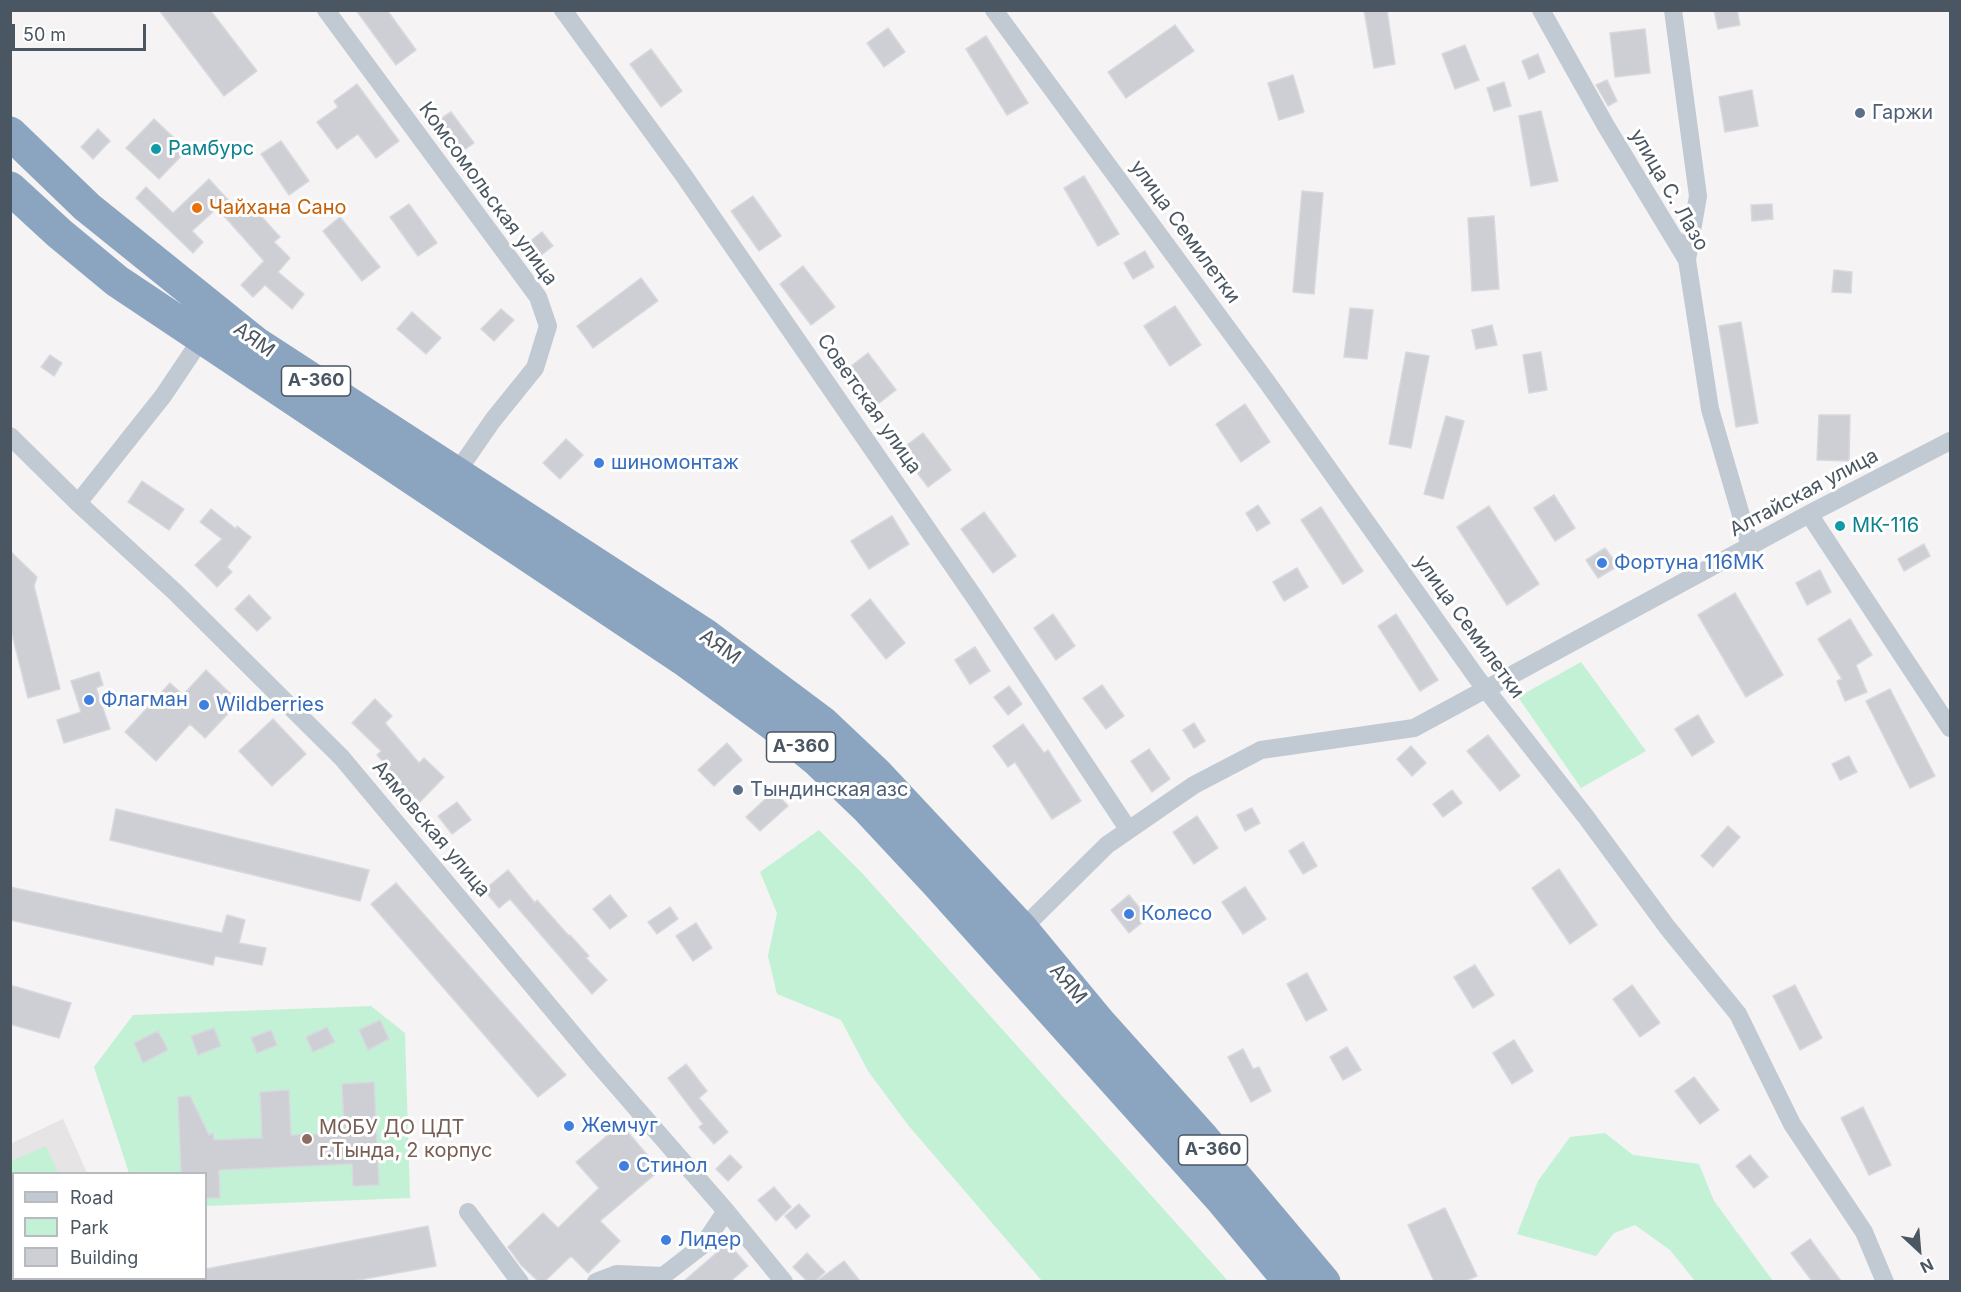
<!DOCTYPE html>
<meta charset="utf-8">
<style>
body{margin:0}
#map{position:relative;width:1961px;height:1292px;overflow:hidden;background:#f5f3f3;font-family:Inter,sans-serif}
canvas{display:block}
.frame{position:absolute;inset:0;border:12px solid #4a5661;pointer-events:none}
.legend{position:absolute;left:12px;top:1172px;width:195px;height:108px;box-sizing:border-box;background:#fff;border:2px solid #b7bbc0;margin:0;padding:8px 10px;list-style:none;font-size:18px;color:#4a5661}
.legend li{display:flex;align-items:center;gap:12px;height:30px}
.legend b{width:30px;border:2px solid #b7bbc0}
.north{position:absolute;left:1889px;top:1220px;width:60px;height:60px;-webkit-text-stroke:4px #fff;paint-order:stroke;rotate:154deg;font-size:16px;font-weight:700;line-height:24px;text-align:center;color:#4a5661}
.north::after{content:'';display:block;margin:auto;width:21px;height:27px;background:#4a5661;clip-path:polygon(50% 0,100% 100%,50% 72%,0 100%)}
.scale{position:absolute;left:12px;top:24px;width:134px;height:27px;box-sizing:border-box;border:3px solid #4a5661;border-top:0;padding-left:8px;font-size:18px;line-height:21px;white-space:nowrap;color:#4a5661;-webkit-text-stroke:4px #fff;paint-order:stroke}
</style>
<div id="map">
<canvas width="1961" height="1292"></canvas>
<div class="frame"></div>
<ul class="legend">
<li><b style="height:8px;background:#c1cad2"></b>Road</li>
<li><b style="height:16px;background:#c3f1d5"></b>Park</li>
<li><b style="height:16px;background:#cdcfd5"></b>Building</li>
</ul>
<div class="north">N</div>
<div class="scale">50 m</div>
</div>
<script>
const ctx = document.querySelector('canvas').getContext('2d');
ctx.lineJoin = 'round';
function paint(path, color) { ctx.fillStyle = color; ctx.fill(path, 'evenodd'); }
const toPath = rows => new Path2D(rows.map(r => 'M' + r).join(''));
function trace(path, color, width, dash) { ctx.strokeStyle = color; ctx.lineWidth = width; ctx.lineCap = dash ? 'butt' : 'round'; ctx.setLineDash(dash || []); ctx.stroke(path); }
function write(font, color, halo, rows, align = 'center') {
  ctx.font = font + ' Inter,sans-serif'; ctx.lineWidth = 6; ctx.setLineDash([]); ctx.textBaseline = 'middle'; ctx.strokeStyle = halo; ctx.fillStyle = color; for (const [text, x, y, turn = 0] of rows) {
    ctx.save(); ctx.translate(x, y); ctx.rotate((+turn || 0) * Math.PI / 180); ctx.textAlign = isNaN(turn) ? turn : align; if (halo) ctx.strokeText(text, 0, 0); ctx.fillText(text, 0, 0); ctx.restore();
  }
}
const education = toPath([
 [63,1119,87,1173,14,1174,14,1274,11,1275,10,1144]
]);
const green = toPath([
 [1581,662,1646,751,1581,788,1518,697],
 [819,830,862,873,1228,1281,1042,1281,908,1125,868,1071,841,1020,777,994,768,956,777,913,760,872],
 [371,1006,405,1033,410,1198,206,1206,206,1174,129,1173,94,1067,133,1015],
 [1605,1133,1633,1155,1699,1164,1714,1201,1773,1281,1695,1281,1670,1250,1635,1225,1614,1233,1596,1256,1517,1234,1538,1181,1570,1137],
 [46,1146,58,1173,14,1174,14,1261,11,1262,11,1161]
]);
const building = toPath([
 [159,10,210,10,257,71,224,96,159,10],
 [356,10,387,10,416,50,396,65,356,10],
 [1364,10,1387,10,1395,64,1374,68,1364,10],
 [1714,10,1737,10,1740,25,1718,29,1714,10],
 [1175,25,1194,51,1126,98,1108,72,1175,25],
 [888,28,905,52,884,67,867,43,888,28],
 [1645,29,1650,73,1615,77,1610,33,1645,29],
 [986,36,1028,103,1007,115,966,49,986,36],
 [1465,45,1479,80,1455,89,1442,54,1465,45],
 [651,49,682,91,661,107,630,64,651,49],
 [1538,54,1545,72,1529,79,1522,61,1538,54],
 [1293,75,1304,112,1279,120,1268,83,1293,75],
 [1607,80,1617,101,1608,106,1596,85,1607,80],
 [1504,82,1511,106,1494,111,1487,88,1504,82],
 [357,84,399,141,376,158,358,134,337,149,317,122,338,107,334,101,357,84],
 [1752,90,1758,126,1725,132,1719,97,1752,90],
 [1541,111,1558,181,1531,186,1519,116,1541,111],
 [451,112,474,143,457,155,434,123,451,112],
 [154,119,187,150,159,179,126,148,154,119],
 [98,129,110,141,93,159,81,147,98,129],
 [281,141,309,181,289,195,261,154,281,141],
 [1084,176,1119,234,1098,246,1064,188,1084,176],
 [209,179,241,214,251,205,280,237,274,242,290,258,278,272,304,294,292,309,265,285,253,297,241,285,264,261,217,208,192,231,203,242,193,253,136,198,146,187,173,213,209,179],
 [1302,191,1323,193,1314,294,1293,292,1302,191],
 [753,196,781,236,759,251,731,211,753,196],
 [409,204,437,243,418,256,390,217,409,204],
 [1772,204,1773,219,1752,221,1751,205,1772,204],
 [1494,216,1499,289,1472,291,1468,218,1494,216],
 [340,217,380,267,362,281,323,231,340,217],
 [542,232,553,246,536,259,525,245,542,232],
 [1145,251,1154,267,1133,279,1124,263,1145,251],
 [803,266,835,307,811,325,780,284,803,266],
 [1834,270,1852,272,1851,293,1832,292,1834,270],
 [641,278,658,301,593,348,577,326,641,278],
 [1175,306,1201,345,1170,366,1144,326,1175,306],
 [1350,308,1373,310,1367,359,1344,357,1350,308],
 [501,309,514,320,494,341,481,329,501,309],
 [412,312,441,338,426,354,397,329,412,312],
 [1741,322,1758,423,1736,427,1719,326,1741,322],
 [1492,325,1497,345,1476,349,1472,330,1492,325],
 [1406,352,1429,356,1411,448,1389,444,1406,352],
 [1541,352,1547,390,1529,393,1523,355,1541,352],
 [868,353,896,390,874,407,846,370,868,353],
 [50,355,62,363,54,376,41,367,50,355],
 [1245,404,1270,442,1241,462,1216,424,1245,404],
 [1819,415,1850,415,1849,461,1817,460,1819,415],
 [1446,416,1464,421,1443,499,1424,494,1446,416],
 [923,433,951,470,928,487,900,450,923,433],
 [566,439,583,455,560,479,543,463,566,439],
 [142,481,184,509,169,530,128,502,142,481],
 [1554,495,1575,528,1555,541,1534,508,1554,495],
 [1258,505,1270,523,1257,531,1246,513,1258,505],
 [1489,506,1539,584,1507,605,1457,527,1489,506],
 [1321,507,1363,571,1343,584,1301,520,1321,507],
 [211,509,236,529,237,526,251,537,227,567,232,572,217,587,195,565,222,539,200,522,211,509],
 [984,512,1016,556,993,573,961,529,984,512],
 [892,516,909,544,869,569,851,541,892,516],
 [1924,544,1930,556,1904,571,1898,559,1924,544],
 [1605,548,1618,566,1598,578,1586,560,1605,548],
 [10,551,37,577,34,586,60,689,28,698,10,626,10,551],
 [1297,568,1308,587,1284,601,1273,582,1297,568],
 [1820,570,1831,592,1807,605,1796,583,1820,570],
 [1735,593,1783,675,1746,697,1698,615,1735,593],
 [249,595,271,618,257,631,235,609,249,595],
 [870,599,905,643,886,659,851,615,870,599],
 [1053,614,1075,646,1056,660,1034,628,1053,614],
 [1396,614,1438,680,1420,691,1378,626,1396,614],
 [1850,619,1872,655,1856,665,1867,692,1845,701,1837,681,1842,679,1818,639,1850,619],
 [975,647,990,671,970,684,955,660,975,647],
 [206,670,239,702,205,738,190,724,156,761,125,732,170,683,183,695,206,670],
 [99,672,103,685,96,688,110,729,64,743,57,720,81,712,71,681,99,672],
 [1102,685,1124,716,1106,729,1083,698,1102,685],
 [1009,686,1022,704,1008,715,994,697,1009,686],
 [1890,689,1935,776,1910,788,1866,701,1890,689],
 [375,699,392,716,385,723,419,763,424,758,444,777,420,802,400,784,401,782,377,755,381,751,352,723,375,699],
 [1698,715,1714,742,1692,756,1675,729,1698,715],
 [273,719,306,754,272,786,239,751,273,719],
 [1194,723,1205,741,1194,748,1183,730,1194,723],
 [1023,724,1044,753,1048,750,1081,801,1052,819,1015,762,1008,767,993,746,1023,724],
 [1488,735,1520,776,1500,791,1467,751,1488,735],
 [727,743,742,760,714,786,698,770,727,743],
 [1411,746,1426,763,1412,776,1397,759,1411,746],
 [1149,749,1170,779,1152,792,1131,761,1149,749],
 [1849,756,1857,772,1840,780,1832,764,1849,756],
 [1452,790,1462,803,1443,817,1433,804,1452,790],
 [774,791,788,806,760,831,746,817,774,791],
 [457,802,471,820,452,834,438,816,457,802],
 [1252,808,1260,823,1245,831,1237,815,1252,808],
 [116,809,369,870,360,901,110,840,116,809],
 [1197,816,1218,848,1194,864,1173,832,1197,816],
 [1728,826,1740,837,1713,867,1701,856,1728,826],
 [1303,842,1317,866,1303,874,1289,851,1303,842],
 [1559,869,1597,925,1570,944,1532,888,1559,869],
 [508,870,535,903,537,900,569,936,570,935,589,956,586,958,607,980,592,994,510,899,499,908,484,890,508,870],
 [396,883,566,1075,538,1097,371,904,396,883],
 [10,887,222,933,227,915,245,920,239,943,266,948,262,965,215,956,213,965,10,920,10,887],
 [1245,887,1266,919,1243,934,1222,902,1245,887],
 [610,895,627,916,610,929,593,909,610,895],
 [1129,895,1148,918,1129,933,1111,910,1129,895],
 [670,907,678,919,657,934,648,922,670,907],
 [696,923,712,948,693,961,676,936,696,923],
 [1475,965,1494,995,1473,1008,1454,977,1475,965],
 [1307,973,1327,1010,1306,1021,1287,984,1307,973],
 [10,985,71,1003,59,1038,10,1024,10,985],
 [1632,985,1660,1023,1640,1037,1613,999,1632,985],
 [1795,985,1822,1038,1800,1050,1773,996,1795,985],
 [380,1020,389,1039,368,1050,359,1030,380,1020],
 [327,1027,335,1042,313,1052,306,1037,327,1027],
 [214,1028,221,1046,198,1055,191,1036,214,1028],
 [271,1030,277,1045,257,1053,251,1038,271,1030],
 [158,1031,168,1050,143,1063,134,1043,158,1031],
 [1514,1040,1533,1071,1512,1084,1493,1053,1514,1040],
 [1347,1047,1361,1070,1343,1080,1330,1057,1347,1047],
 [1243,1049,1253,1069,1259,1067,1271,1091,1251,1102,1228,1057,1243,1049],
 [686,1064,707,1091,699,1098,728,1132,714,1144,699,1127,703,1124,668,1078,686,1064],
 [1694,1077,1719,1110,1700,1124,1675,1091,1694,1077],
 [374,1082,379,1185,353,1186,352,1164,219,1170,220,1198,206,1198,206,1173,181,1173,178,1097,190,1096,209,1135,213,1133,214,1140,262,1138,260,1092,289,1090,291,1135,344,1133,342,1084,374,1082],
 [1863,1107,1891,1165,1869,1175,1841,1118,1863,1107],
 [621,1124,660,1170,600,1221,620,1241,588,1273,571,1256,545,1281,538,1281,521,1265,508,1247,543,1213,558,1228,599,1188,576,1162,621,1124],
 [730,1155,742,1167,728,1181,716,1169,730,1155],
 [1750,1155,1768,1177,1754,1188,1736,1166,1750,1155],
 [774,1187,791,1207,776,1221,758,1200,774,1187],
 [799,1204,810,1216,796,1229,785,1216,799,1204],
 [1445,1208,1477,1276,1465,1281,1434,1281,1408,1225,1445,1208],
 [428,1226,436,1266,353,1281,206,1281,206,1269,428,1226],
 [1810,1239,1841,1281,1812,1281,1791,1253,1810,1239],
 [728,1243,748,1266,731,1281,684,1281,728,1243],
 [807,1253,825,1272,815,1281,807,1281,793,1267,807,1253],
 [844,1261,860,1281,817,1281,844,1261]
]);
const street = toPath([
 [326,10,538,297,548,326,535,368,493,420,457,472],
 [563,10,682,173,977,601,1128,829],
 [994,10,1267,382,1477,678,1586,817,1667,927,1738,1014,1792,1124,1864,1232,1885,1282],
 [1541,10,1606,126,1687,260,1710,409,1750,546],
 [1673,10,1698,196,1687,260],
 [10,436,78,503,175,592,342,758,597,1063,726,1211,784,1282],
 [78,503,163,396,202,338],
 [1809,514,1950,728],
 [1022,929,1107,845,1194,785,1261,750,1414,728,1809,514,1950,441],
 [468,1212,520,1282],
 [596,1282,617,1274,663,1276,703,1245,726,1211]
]);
const highway = toPath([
 [10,133,87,207,256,343,704,634,823,723,877,774,1022,929,1099,1022,1203,1138,1324,1282],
 [10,188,59,233,117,281,683,659,775,726,818,761,866,807,936,882,1221,1199,1290,1282]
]);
const markers = [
 [1860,113,6,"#5c6f8a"],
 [156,149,6,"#0f9aa8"],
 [197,208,6,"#e8710a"],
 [599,463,6,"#3f7fe0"],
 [1840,526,6,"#0f9aa8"],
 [1602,563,6,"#3f7fe0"],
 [89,700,6,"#3f7fe0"],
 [204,705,6,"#3f7fe0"],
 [738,790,6,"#5c6f8a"],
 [1129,914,6,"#3f7fe0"],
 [569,1126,6,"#3f7fe0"],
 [307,1139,6,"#8d6e63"],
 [624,1166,6,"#3f7fe0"],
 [666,1240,6,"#3f7fe0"]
];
const shields = [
 [316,381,69],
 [801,747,69],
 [1213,1150,69]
];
const shieldNames = [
 ["А-360",316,381],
 ["А-360",801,747],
 ["А-360",1213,1150]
];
const serviceNames = [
 ["Гаржи",1872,113],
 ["Тындинская азс",750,790]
];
const cultureNames = [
 ["Рамбурс",168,149],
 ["МК-116",1852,526]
];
const streetNames = [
 ["улица С. Лазо",1669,190,60],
 ["Комсомольская улица",488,194,54],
 ["улица Семилетки",1185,232,54],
 ["АЯМ",254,340,36],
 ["Советская улица",869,404,55],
 ["Алтайская улица",1804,493,-28],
 ["улица Семилетки",1469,627,54],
 ["АЯМ",720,647,36],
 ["Аямовская улица",431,829,50],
 ["АЯМ",1068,984,50]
];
const foodNames = [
 ["Чайхана Сано",209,208]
];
const shopNames = [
 ["шиномонтаж",611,463],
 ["Фортуна 116МК",1614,563],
 ["Флагман",101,700],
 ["Wildberries",216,705],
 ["Колесо",1141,914],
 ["Жемчуг",581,1126],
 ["Стинол",636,1166],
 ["Лидер",678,1240]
];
const educationNames = [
 ["МОБУ ДО ЦДТ",319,1128],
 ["г.Тында, 2 корпус",319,1151]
];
paint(education, '#e6e4e5');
paint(green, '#c3f1d5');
paint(building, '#cdcfd5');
trace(building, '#d7d9de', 1.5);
trace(street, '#c1cad2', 18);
trace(highway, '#8ba5c1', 33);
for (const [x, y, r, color] of markers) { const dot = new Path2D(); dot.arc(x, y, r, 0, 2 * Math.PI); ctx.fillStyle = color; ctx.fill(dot); trace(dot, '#fff', 2); }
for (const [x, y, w] of shields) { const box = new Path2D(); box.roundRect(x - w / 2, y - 15, w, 30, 4.5); ctx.fillStyle = '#fff'; ctx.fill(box); trace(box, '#4a5661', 1.5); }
write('bold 18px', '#4a5661', null, shieldNames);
write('20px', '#4e5e75', '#fff', serviceNames, 'left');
write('20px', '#0d838f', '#fff', cultureNames, 'left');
write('20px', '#4a5661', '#fff', streetNames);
write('20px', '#c56008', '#fff', foodNames, 'left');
write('20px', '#366cbe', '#fff', shopNames, 'left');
write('20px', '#785e54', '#fff', educationNames, 'left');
</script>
